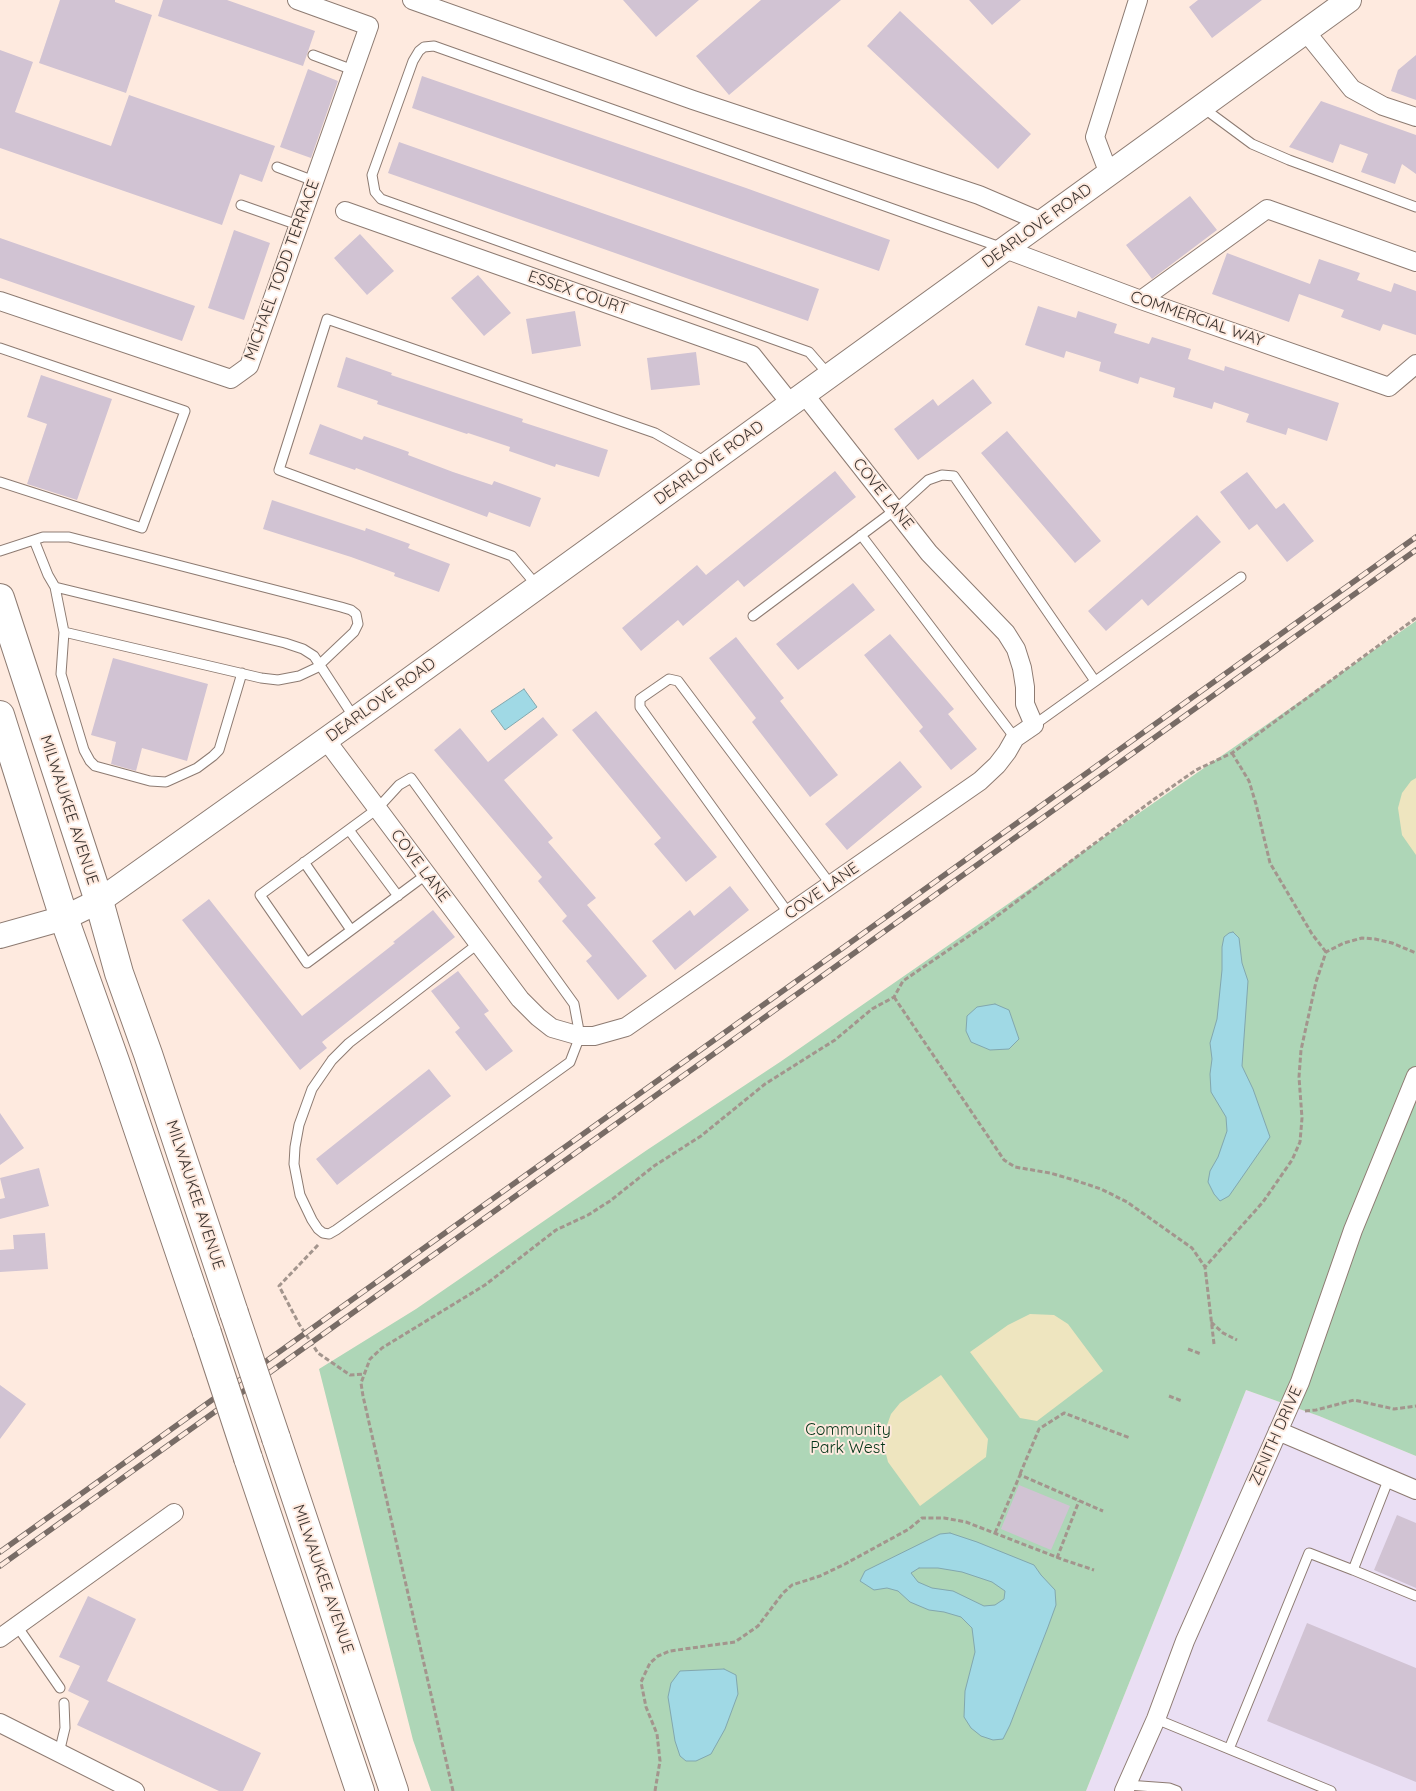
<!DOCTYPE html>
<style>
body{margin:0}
canvas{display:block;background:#feeadf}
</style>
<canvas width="1416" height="1791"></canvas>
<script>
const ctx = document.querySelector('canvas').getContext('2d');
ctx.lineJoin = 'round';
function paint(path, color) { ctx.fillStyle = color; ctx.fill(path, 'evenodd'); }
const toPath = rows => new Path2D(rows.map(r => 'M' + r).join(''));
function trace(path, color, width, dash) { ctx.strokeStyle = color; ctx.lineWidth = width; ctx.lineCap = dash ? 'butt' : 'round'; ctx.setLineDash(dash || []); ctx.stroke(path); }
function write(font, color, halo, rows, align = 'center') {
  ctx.font = font + ' Quicksand,sans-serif'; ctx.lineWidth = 4; ctx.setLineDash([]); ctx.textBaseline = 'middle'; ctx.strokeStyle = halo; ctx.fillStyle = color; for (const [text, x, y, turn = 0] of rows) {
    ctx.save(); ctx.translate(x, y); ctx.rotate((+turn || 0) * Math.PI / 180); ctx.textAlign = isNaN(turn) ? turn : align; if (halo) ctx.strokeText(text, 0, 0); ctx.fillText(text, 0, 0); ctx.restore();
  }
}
const commercial = toPath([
 [1246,1390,1319,1416,1416,1456,1416,1791,1086,1791]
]);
const green = toPath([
 [1416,621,1416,1456,1319,1416,1246,1390,1086,1791,431,1791,413,1740,319,1369,416,1309,647,1150,780,1062]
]);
const sand = toPath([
 [1416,778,1416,855,1402,835,1398,808,1402,793,1411,781],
 [1030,1314,1054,1315,1068,1324,1103,1371,1037,1421,1020,1418,970,1352,1008,1325],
 [941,1375,988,1439,986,1457,920,1506,888,1462,884,1446,886,1428,891,1414,900,1403]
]);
const water = toPath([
 [524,689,537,707,505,730,491,711,524,689],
 [1233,932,1239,938,1242,963,1248,981,1242,1066,1253,1089,1270,1137,1229,1196,1220,1201,1214,1194,1208,1182,1210,1171,1218,1157,1227,1131,1226,1117,1211,1092,1210,1074,1212,1059,1210,1043,1217,1019,1222,970,1222,947,1224,937,1229,933,1233,932],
 [995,1004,1009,1010,1019,1039,1009,1049,990,1050,971,1042,966,1031,967,1016,977,1007,995,1004],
 [950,1533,977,1542,1034,1565,1041,1575,1055,1590,1056,1605,1048,1627,1010,1725,1003,1739,993,1740,981,1736,971,1728,964,1717,965,1691,975,1652,972,1628,961,1617,944,1612,929,1610,910,1602,898,1591,887,1588,874,1590,860,1581,865,1571,940,1534,950,1533],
 [919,1568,938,1568,962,1572,992,1582,1005,1591,1004,1599,995,1605,984,1606,953,1591,932,1588,918,1582,911,1573,919,1568],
 [724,1669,736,1675,738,1694,725,1729,711,1754,696,1761,686,1761,680,1756,675,1741,668,1697,671,1683,680,1671,724,1669]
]);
const building = toPath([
 [60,0,115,0,115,2,152,15,126,93,39,63],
 [163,0,227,0,315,31,303,66,158,16],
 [623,0,699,0,656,37],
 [761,0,841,0,729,95,696,56],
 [969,0,1021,0,992,25],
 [1198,0,1262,0,1212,38,1189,7],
 [900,11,1031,134,998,169,867,46],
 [0,50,33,62,15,112,111,146,129,95,275,146,262,182,240,174,222,225,0,148],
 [1416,55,1416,100,1391,91,1398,70],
 [308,69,338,81,311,158,280,147],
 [422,76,746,188,890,240,879,271,412,108],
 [1321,101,1416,135,1416,174,1402,164,1395,184,1361,172,1368,154,1340,144,1333,163,1289,147],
 [399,142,819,289,808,321,388,173],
 [1190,196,1217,230,1152,279,1126,245],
 [234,230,270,243,244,320,208,308],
 [360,234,394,271,367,295,334,258],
 [0,238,195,306,182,341,0,278],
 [1227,253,1310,284,1319,259,1360,273,1357,280,1391,292,1394,283,1416,291,1416,335,1383,324,1380,331,1341,317,1344,310,1299,294,1289,322,1212,294],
 [478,275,511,313,484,336,451,298],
 [1038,306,1076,318,1078,311,1117,324,1114,333,1149,344,1152,337,1191,349,1188,359,1224,371,1225,366,1339,403,1327,441,1288,428,1286,435,1246,422,1249,414,1214,402,1212,409,1173,397,1175,388,1140,377,1138,384,1099,371,1101,362,1066,351,1064,358,1025,345],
 [575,311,581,346,532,354,526,319],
 [696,352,700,385,651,390,647,358],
 [346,357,392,373,391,375,523,419,522,422,608,450,599,477,556,464,555,467,509,451,510,447,468,433,467,434,377,404,378,401,337,387],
 [41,375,112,399,77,500,27,484,47,424,27,417],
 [973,379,992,403,918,460,894,429,933,399,938,406],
 [320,424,362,440,364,436,409,452,408,455,453,472,492,485,494,481,541,498,530,527,489,512,487,517,356,468,355,470,309,454],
 [1007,431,1101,541,1075,563,981,453],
 [835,471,856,497,744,587,738,580,683,626,678,620,641,651,622,628,697,565,706,575],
 [1247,472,1276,509,1284,503,1314,541,1287,562,1257,524,1249,530,1220,492],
 [272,500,365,531,366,528,410,544,408,548,450,564,439,592,394,576,395,573,351,557,263,529],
 [1197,515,1221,542,1148,606,1142,599,1106,631,1088,611],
 [853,583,875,610,798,670,776,644],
 [890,634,954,709,948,714,977,749,951,770,919,731,923,727,864,655],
 [736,637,784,698,780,701,838,775,810,797,752,722,756,718,709,658],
 [113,658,208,684,187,761,142,748,136,771,111,764,116,742,91,735],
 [596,711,717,857,686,882,654,844,661,838,572,730],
 [543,717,558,735,504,780,553,838,548,842,596,898,587,905,647,976,618,1000,586,961,592,956,562,921,567,916,538,881,542,877,434,750,460,728,488,762],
 [900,761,922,787,847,850,825,824],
 [730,886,749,910,675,970,652,941,690,910,694,916],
 [209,899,302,1016,395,943,393,942,433,910,455,937,322,1042,327,1048,300,1070,182,920],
 [458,971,489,1011,484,1014,513,1051,486,1071,455,1032,460,1028,431,991],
 [429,1069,451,1096,337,1185,316,1159],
 [0,1113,24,1148,0,1165],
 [39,1168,49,1206,0,1219,0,1199,5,1198,0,1178],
 [45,1233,48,1269,0,1272,0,1250,14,1249,13,1235],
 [0,1385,26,1404,0,1439],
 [1019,1485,1070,1506,1051,1550,1001,1529],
 [1397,1515,1416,1523,1416,1588,1374,1570],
 [88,1596,136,1619,107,1681,261,1753,243,1791,219,1791,77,1725,89,1701,68,1691,80,1666,59,1657],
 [1307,1623,1416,1668,1416,1782,1267,1721]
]);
const path = toPath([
 [1232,753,1249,781,1256,804,1270,863,1312,934,1326,952],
 [894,997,1004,1160,1015,1167,1050,1173,1074,1180,1101,1189,1127,1202,1192,1248,1205,1267],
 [318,1245,279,1286,299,1324,318,1353,350,1375,364,1374],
 [1211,1322,1223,1333,1237,1340],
 [1214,1344,1205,1267,1263,1202,1292,1160,1300,1142,1302,1118,1299,1077,1301,1050,1316,982,1326,952,1344,943,1362,938,1375,939,1392,943,1416,953],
 [1188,1349,1201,1354],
 [1169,1396,1182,1401],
 [1305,1411,1316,1410,1354,1400,1394,1409,1416,1406],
 [1020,1474,1039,1429,1064,1413,1130,1438],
 [995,1533,1020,1475,1103,1511],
 [1057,1558,1079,1501],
 [453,1791,363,1396,361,1383,370,1359,382,1348,485,1285,556,1230,588,1215,610,1201,654,1166,701,1136,765,1084,835,1040,872,1009,894,997,903,981,985,925,1153,800,1196,770,1232,753,1416,618],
 [655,1791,660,1761,657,1734,646,1707,641,1682,650,1663,658,1656,670,1651,735,1642,758,1626,783,1593,792,1585,820,1576,845,1564,909,1529,922,1518,944,1518,966,1522,1064,1560,1094,1570]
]);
const service = toPath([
 [313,55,353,70],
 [1202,107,1252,144,1289,160,1416,207],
 [277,167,314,181],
 [241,205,298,225],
 [0,348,185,411,142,528,0,482],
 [829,375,809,352,381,199,375,192,372,175,413,61,419,51,424,47,434,46,1003,248],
 [861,535,1015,738],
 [34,540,48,575,55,587],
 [0,551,43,537,69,537,341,607,351,610,356,614,358,624,354,632,316,668,299,676,278,680,261,678,64,632],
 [538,587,512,556,279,470,327,319,655,433,707,463],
 [753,616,895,510,928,480,942,475,954,476,1095,681],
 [242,673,219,750,213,756,197,768,166,782,150,781,95,766,90,761,84,750,61,674,64,632,55,587,285,643,303,649,314,656,355,719],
 [1034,725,1241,577],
 [349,830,398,896],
 [304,862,351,930],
 [427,874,307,963,260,895,377,809,399,785,411,778,574,1004,580,1036,570,1062,336,1230,329,1234,323,1233,318,1229,312,1220,300,1195,294,1164,295,1147,299,1125,312,1089,332,1060,349,1043,479,943],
 [789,914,640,707,640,699,669,679,678,681,831,885],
 [1353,1570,1416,1596],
 [17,1626,60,1688],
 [1156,1719,1331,1791],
 [1229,1749,1309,1553,1353,1570,1389,1478],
 [59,1753,65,1728,64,1703],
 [1127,1785,1169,1788,1177,1791]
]);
const minor = toPath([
 [412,0,693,100,979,195,1042,222],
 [1306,32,1352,89,1383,106,1416,117],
 [1109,174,1095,137,1138,0],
 [345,211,752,355,791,404],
 [1005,249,1141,300,1389,387,1416,364],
 [1141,300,1267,209,1416,262],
 [0,301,231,379,249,366,369,26,297,0],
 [326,740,520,999,538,1017,552,1028,580,1036,594,1036,626,1027,980,781,997,765,1007,752,1015,738,1034,725,1025,704,1025,687,1022,668,1016,649,1006,633,929,553,804,394],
 [1278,1431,1416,1490],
 [0,1638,174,1513],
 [0,1723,135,1791],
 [1124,1791,1156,1719,1185,1641,1300,1382,1353,1230,1416,1076]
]);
const secondary = toPath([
 [0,936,64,918,99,901,116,889,355,719,1349,0]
]);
const primary = toPath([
 [0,598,99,901,119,973,148,1054,234,1313],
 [0,715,64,918,116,1064,207,1333],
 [276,1438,394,1791],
 [248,1458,360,1791]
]);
const rail = toPath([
 [0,1552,1416,537],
 [0,1566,1416,550]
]);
const primaryBridge = toPath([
 [234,1313,276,1438],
 [207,1333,248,1458]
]);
const streetNames = [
 ["DEARLOVE ROAD",1037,226,-36],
 ["MICHAEL TODD TERRACE",282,270,-70],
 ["ESSEX COURT",578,293,19],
 ["COMMERCIAL WAY",1197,319,19],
 ["DEARLOVE ROAD",709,463,-36],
 ["COVE LANE",883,494,51],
 ["DEARLOVE ROAD",381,700,-36],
 ["MILWAUKEE AVENUE",69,810,72],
 ["COVE LANE",420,866,53],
 ["COVE LANE",822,891,-35],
 ["MILWAUKEE AVENUE",195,1195,72],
 ["ZENITH DRIVE",1276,1436,-66],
 ["MILWAUKEE AVENUE",323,1579,71]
];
const parkNames = [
 ["Community",848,1430],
 ["Park West",848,1448]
];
paint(commercial, '#eadff4');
paint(green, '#aed6b7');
paint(sand, '#eee5bf');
paint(water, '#a0d9e5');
trace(water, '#82a7ae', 1);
paint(building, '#d1c3d3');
trace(service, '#8d7b72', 11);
trace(minor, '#8d7b72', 20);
trace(secondary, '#8d7b72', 26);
trace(primary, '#8d7b72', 30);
trace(path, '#a3958d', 3, [5, 2.5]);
trace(service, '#fff', 9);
trace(minor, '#fff', 18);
trace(secondary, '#fff', 24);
trace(primary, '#fff', 28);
trace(rail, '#786c66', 5.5);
trace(rail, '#feeadf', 4, [11]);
trace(primaryBridge, '#8d7b72', 30, []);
trace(primaryBridge, '#fff', 28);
write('16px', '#3b332f', '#feeadf', streetNames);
write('16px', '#053619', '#feeadf', parkNames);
</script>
